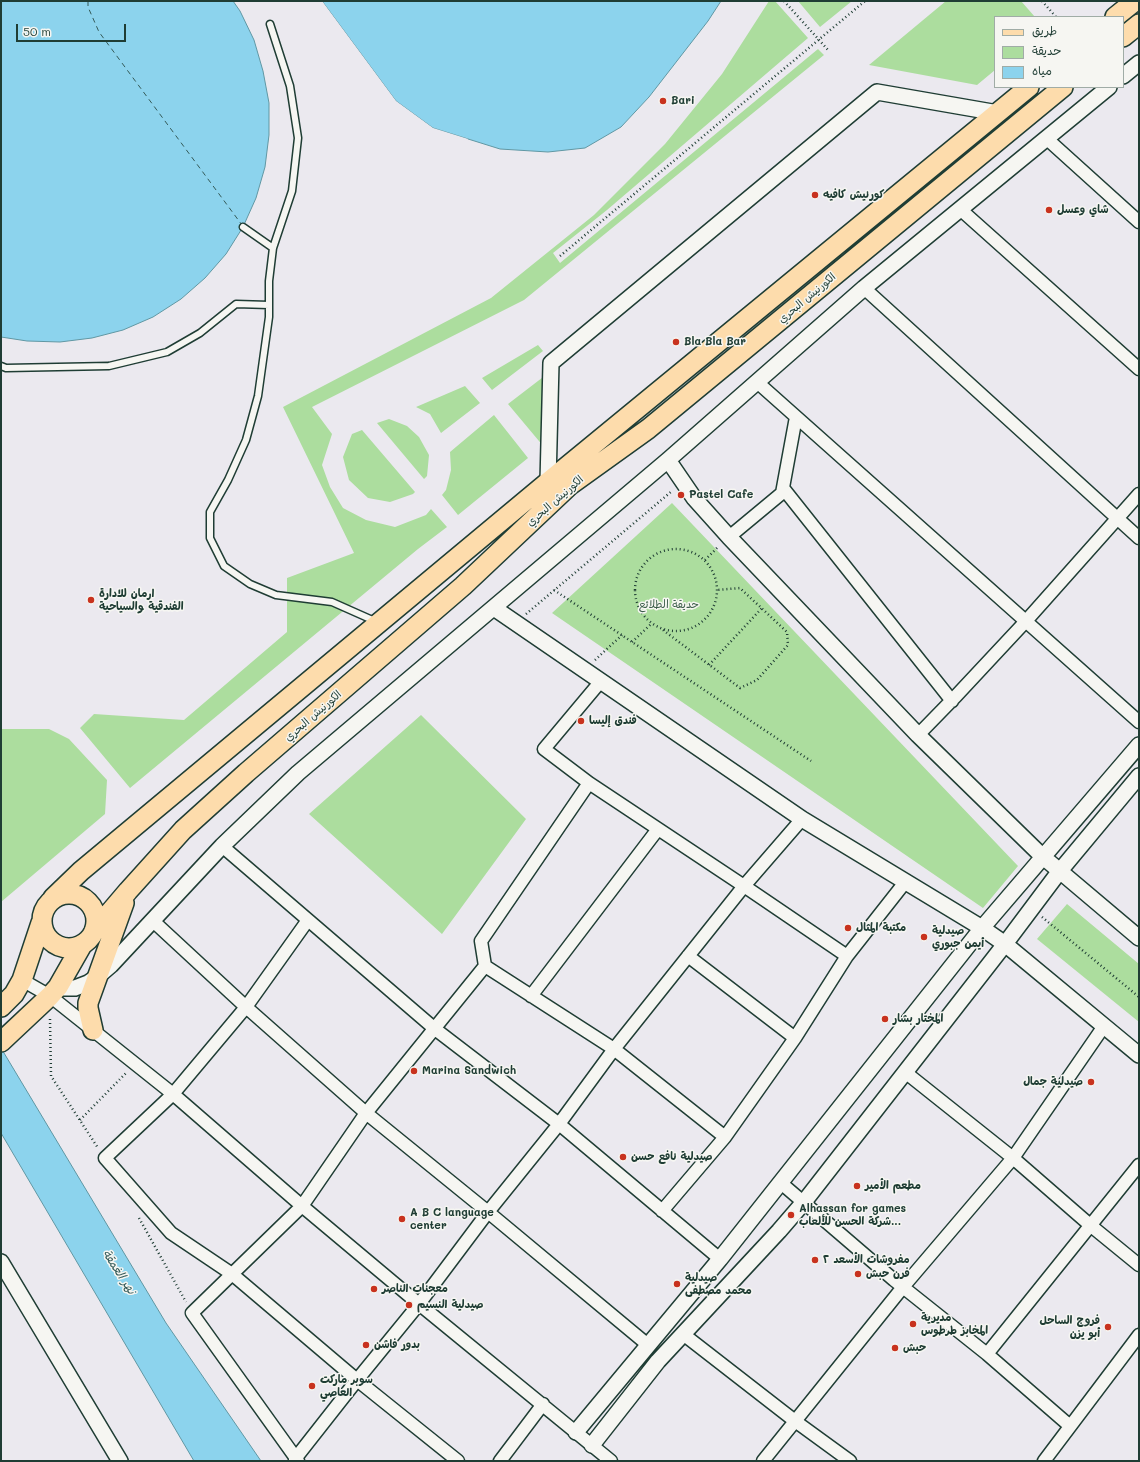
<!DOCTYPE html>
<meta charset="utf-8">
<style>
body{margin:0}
#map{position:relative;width:1140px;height:1462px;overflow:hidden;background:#ebe9ef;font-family:Mali,"Playpen Sans Arabic",sans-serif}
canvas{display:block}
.frame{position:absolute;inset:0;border:2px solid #1f3d34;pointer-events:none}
.legend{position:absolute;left:994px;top:16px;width:130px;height:72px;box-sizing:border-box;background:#f6f6f2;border:1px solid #a0aca6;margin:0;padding:5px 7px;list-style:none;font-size:12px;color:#1f3d34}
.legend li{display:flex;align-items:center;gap:8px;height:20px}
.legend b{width:20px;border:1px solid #a0aca6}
.scale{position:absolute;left:16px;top:24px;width:110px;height:18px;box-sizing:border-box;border:2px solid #1f3d34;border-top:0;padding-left:5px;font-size:12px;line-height:14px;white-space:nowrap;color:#1f3d34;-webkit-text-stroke:3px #f6f6f2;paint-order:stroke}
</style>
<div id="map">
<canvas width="1140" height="1462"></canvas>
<div class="frame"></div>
<ul class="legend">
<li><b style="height:5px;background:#fddcac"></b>طريق</li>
<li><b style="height:11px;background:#acdd9e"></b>حديقة</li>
<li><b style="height:11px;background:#8cd3ed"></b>مياه</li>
</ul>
<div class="scale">50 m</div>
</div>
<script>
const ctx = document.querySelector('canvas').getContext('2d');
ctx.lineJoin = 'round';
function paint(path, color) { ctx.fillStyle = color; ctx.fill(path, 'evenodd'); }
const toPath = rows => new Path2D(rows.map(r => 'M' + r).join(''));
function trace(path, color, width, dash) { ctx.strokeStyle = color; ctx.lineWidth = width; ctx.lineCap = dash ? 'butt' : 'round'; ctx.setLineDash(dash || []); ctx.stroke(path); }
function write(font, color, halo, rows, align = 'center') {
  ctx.font = font + ' Mali,"Playpen Sans Arabic",sans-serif'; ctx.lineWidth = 3; ctx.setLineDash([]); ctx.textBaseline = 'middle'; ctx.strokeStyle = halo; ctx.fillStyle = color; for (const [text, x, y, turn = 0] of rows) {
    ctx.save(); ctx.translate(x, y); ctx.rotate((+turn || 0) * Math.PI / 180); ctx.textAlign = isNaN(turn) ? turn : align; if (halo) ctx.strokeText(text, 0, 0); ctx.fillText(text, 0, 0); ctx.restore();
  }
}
const green = toPath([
 [769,1,775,1,808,38,607,210,553,253,560,263,818,49,824,55,524,300,312,407,332,434,322,465,330,487,343,508,366,520,395,527,426,515,431,509,447,527,418,549,130,788,80,728,94,714,184,720,287,632,287,578,354,553,283,407,491,298,594,215,665,144,722,74],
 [798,1,852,1,820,27],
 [946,1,1021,1,1035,17,995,17,995,70,977,85,869,65],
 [538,345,543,351,492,390,482,378],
 [551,371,549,453,508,404],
 [465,386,480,403,441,433,430,414,416,407],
 [494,415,528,458,458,515,442,495,446,490,451,470,450,452],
 [389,419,407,426,419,437,429,455,427,476,424,479,377,423],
 [362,430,415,492,413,494,390,502,368,498,349,480,343,457,352,434],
 [672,503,1018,866,983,908,552,613],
 [421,715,526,819,442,934,309,814],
 [1,729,49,729,69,739,107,780,105,814,1,902],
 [1067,904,1139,964,1139,1022,1037,939]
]);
const water = toPath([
 [1,1,233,1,240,11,254,40,263,71,269,103,269,135,265,167,256,198,243,227,226,254,205,278,181,299,153,317,123,330,92,338,60,342,27,341,1,337,1,1],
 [322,1,721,1,708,21,649,97,621,127,585,148,548,152,500,149,433,128,396,101,322,1],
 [1,1048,166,1323,261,1461,194,1461,1,1133,1,1048]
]);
const pier = toPath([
 [320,1,322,1,396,101,433,128,468,139,467,141,432,130,395,103]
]);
const ferry = toPath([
 [88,1,88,7,99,32,242,225]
]);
const path = toPath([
 [784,1,829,51],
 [1042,1,1056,17],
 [560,256,865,1],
 '635 590a41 41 0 1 1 82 0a41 41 0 1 1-82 0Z',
 [705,560,718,547],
 [554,590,811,761],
 [526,614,672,491],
 [663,630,740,688,757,680,788,645,787,632,740,588,717,590],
 [632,642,651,624],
 [595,660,622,635],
 [709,665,762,608],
 [1042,917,1139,997],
 [50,1019,51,1076,98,1148],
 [80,1120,126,1073],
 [139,1218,186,1302]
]);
const service = toPath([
 [270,24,290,86,298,138,292,191,273,248,269,281,269,317,258,396,246,440,228,480,210,512,210,538,224,566,250,584,276,595,332,602,377,622],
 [243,227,273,248],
 [1,366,6,368,109,366,167,352,200,333,236,304,269,305]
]);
const minor = toPath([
 [1046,138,1139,222],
 [960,209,1139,369],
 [864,288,1139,538],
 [757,382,1139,722],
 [783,488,952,701],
 [729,537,782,493,796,417],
 [601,681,544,749,589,783,744,886,847,956],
 [918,735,956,696,1026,621,1139,494],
 [589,783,481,941,485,966,614,1049,725,1137],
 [222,846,435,1029,559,1124,720,1259],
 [152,920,246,1007,366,1113,488,1212,648,1345],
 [308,920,246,1007,173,1094,105,1158,171,1233,232,1274,357,1380,458,1461],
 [688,956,795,1038],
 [22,980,50,996,173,1094,302,1206,419,1304,611,1461],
 [531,996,658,829],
 [905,1072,1013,1158,1090,1225,1139,1265],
 [781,1183,894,1280,987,1354,1070,1426],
 [662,1211,725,1137,795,1038,847,956,906,881],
 [683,1334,795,1421,850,1461],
 [987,1354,1139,1165],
 [295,1459,357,1380,419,1304,488,1212,559,1124,614,1049,744,886,802,819],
 [298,1461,192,1313,302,1206,366,1113,485,966],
 [500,1461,543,1404],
 [763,1461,903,1287,1013,1158,1104,1026],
 [1044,1461,1139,1335]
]);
const tertiary = toPath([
 [1123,76,1139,63],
 [668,460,694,498,729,537,918,735,1042,856,1139,938],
 [548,482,551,363,877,92,998,113],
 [494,608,802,819,982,928,1005,944,1139,1055],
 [58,987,65,988,75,988,88,983,97,977,111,965,222,846,298,773,668,460,864,288,1109,87],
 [1,1262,120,1461],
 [576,1432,720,1259,982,928,1139,745],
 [592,1445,658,1361,779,1231,804,1202,1005,944,1059,872,1139,776]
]);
const primary = toPath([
 [1115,17,1135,1],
 [1123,37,1139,24],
 '42 921a27 27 0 1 1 54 0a27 27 0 1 1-54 0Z',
 [53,898,81,871,548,482,1029,87],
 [94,931,128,891,183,830,246,773,463,586,570,485,648,429,1063,87],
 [1,1007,14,994,22,980,41,923],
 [93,1030,88,1008,88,1003,124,903],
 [1,1042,50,996,58,987,82,945]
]);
const markers = [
 [663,101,4,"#c8321e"],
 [815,195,4,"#c8321e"],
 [1049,210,4,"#c8321e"],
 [676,342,4,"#c8321e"],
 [681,495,4,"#c8321e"],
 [91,600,4,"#c8321e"],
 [581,721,4,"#c8321e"],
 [848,928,4,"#c8321e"],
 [924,937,4,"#c8321e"],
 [885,1019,4,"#c8321e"],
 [414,1071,4,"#c8321e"],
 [1091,1082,4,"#c8321e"],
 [623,1157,4,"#c8321e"],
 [857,1186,4,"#c8321e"],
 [791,1215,4,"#c8321e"],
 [402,1219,4,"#c8321e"],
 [815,1260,4,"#c8321e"],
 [858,1274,4,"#c8321e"],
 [677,1284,4,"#c8321e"],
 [374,1289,4,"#c8321e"],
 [409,1305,4,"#c8321e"],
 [913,1324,4,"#c8321e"],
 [1108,1327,4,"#c8321e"],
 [366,1345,4,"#c8321e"],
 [895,1348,4,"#c8321e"],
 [312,1386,4,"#c8321e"]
];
const poiNames = [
 ["Bari",671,101],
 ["كورنيش كافيه",823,195],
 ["شاي وعسل",1057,210],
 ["Bla Bla Bar",684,342],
 ["Pastel Cafe",689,495],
 ["ارمان للادارة",99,594],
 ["الفندقية والسياحية",99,607],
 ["فندق إليسا",589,721],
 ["مكتبة المثال",856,928],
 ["صيدلية",932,931],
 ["أيمن جبوري",932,944],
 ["المختار بشار",893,1019],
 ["Marina Sandwich",422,1071],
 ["صيدلية جمال",1083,1082,"right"],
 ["صيدلية نافع حسن",631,1157],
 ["مطعم الأمير",865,1186],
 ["Alhassan for games",799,1209],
 ["شركة الحسن للألعاب...",799,1222],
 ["A B C language",410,1213],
 ["center",410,1226],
 ["مفروشات الأسعد ٢",823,1260],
 ["فرن حبش",866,1274],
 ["صيدلية",685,1278],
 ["محمد مصطفى",685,1291],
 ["معجنات الناصر",382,1289],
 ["صيدلية النسيم",417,1305],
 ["مديرية",921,1318],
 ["المخابز طرطوس",921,1331],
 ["فروج الساحل",1100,1321,"right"],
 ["أبو يزن",1100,1334,"right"],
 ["بدور فاشن",374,1345],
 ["حبش",903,1348],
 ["سوبر ماركت",320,1380],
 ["العاصي",320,1393]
];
const streetNames = [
 ["الكورنيش البحري",807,298,-40],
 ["الكورنيش البحري",555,501,-41],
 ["الكورنيش البحري",313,716,-41]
];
const parkNames = [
 ["حديقة الطلائع",669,605]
];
const waterNames = [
 ["نهر الغمقة",119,1272,57]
];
paint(green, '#acdd9e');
paint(water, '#8cd3ed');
trace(water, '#6097a3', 1);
paint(pier, '#ebe9ef');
trace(ferry, '#355b59', 1, [5, 4]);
trace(service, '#1f3d34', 9);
trace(minor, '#1f3d34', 15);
trace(tertiary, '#1f3d34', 18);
trace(primary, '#1f3d34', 22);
trace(path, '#1f3d34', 2.5, [1, 3]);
trace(service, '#f6f6f2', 6);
trace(minor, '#f6f6f2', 12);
trace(tertiary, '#f6f6f2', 15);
trace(primary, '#fddcac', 19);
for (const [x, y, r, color] of markers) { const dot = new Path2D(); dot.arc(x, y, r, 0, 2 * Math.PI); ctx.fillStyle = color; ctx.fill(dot); trace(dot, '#f6f6f2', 1.5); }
write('bold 11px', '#1f3d34', '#f6f6f2', poiNames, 'left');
write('11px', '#1f3d34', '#f6f6f2', streetNames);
write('11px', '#3b5d49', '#f6f6f2', parkNames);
write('italic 12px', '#355b59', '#f6f6f2', waterNames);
</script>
